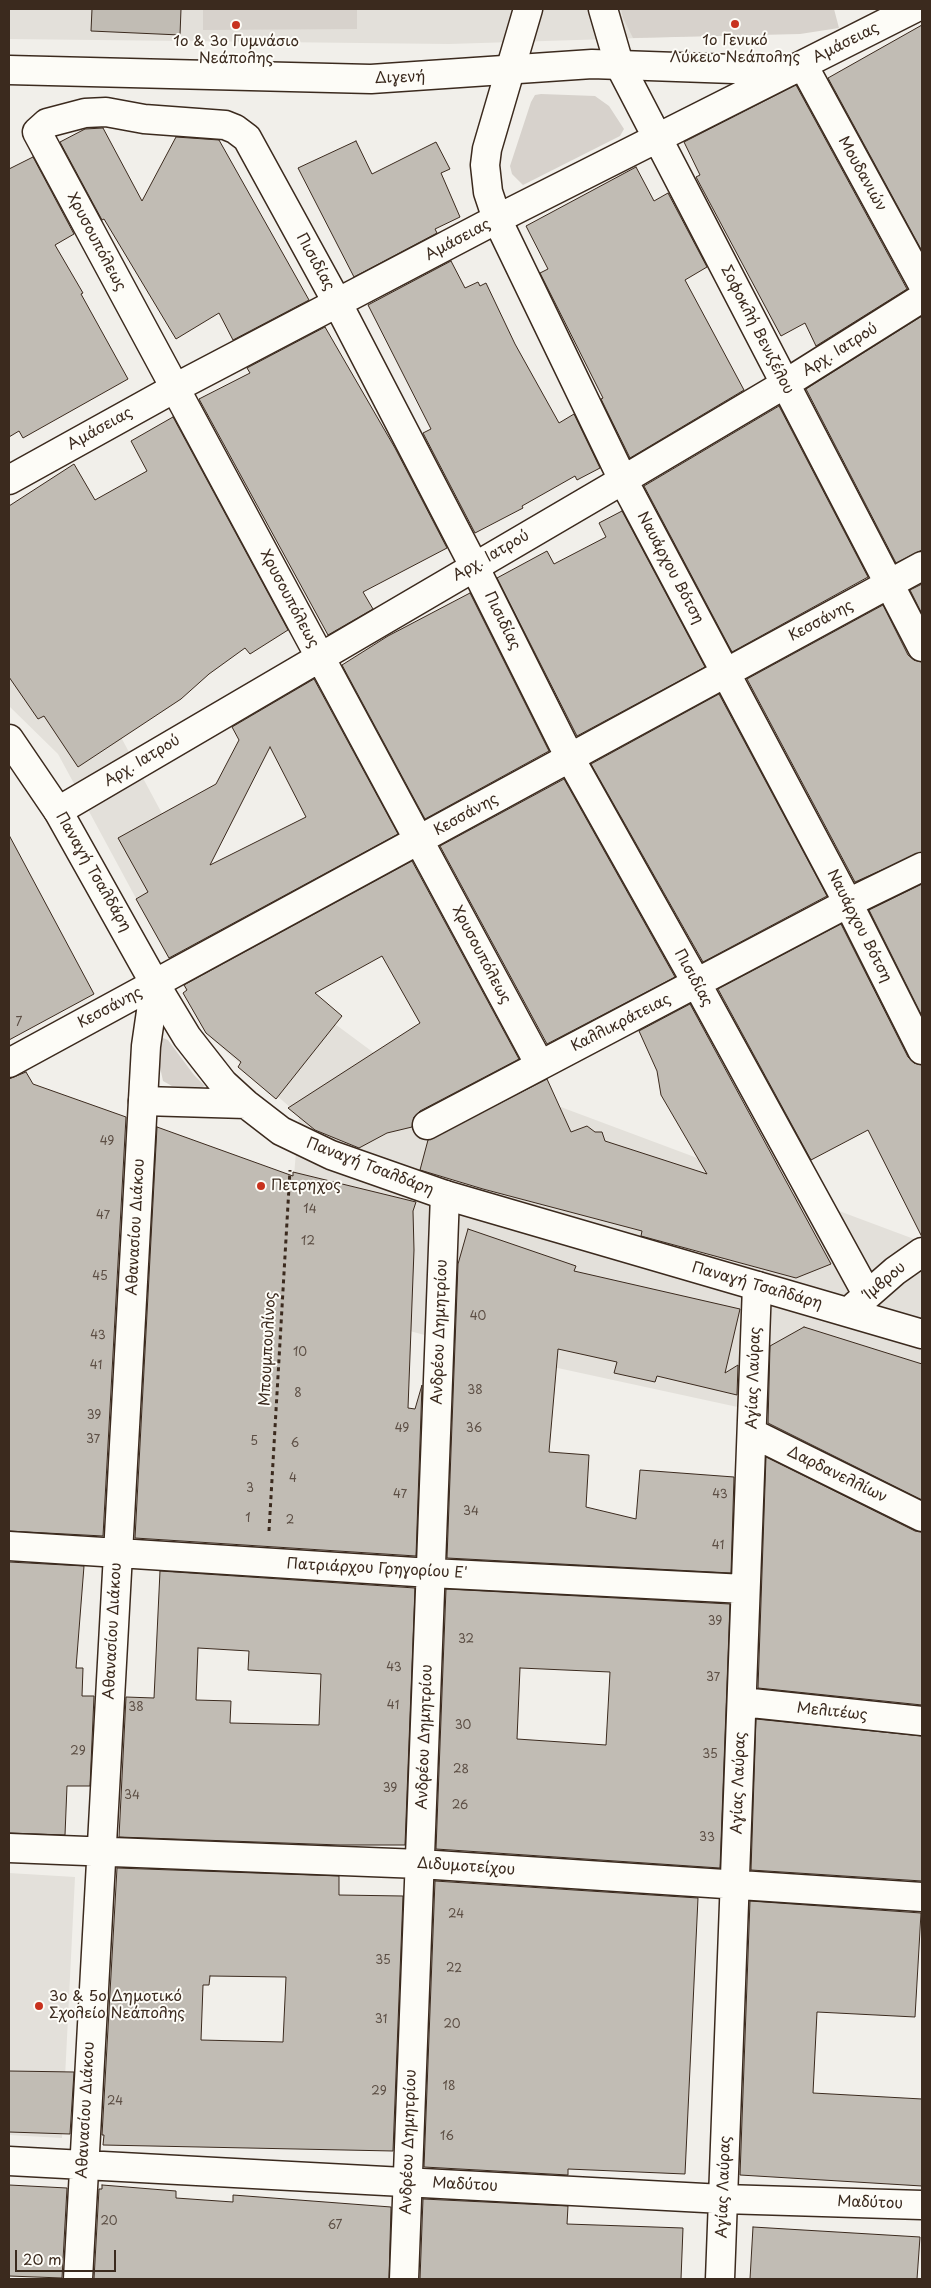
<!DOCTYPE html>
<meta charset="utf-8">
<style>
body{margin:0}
#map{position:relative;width:931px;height:2288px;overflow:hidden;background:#f1efea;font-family:"Playpen Sans",sans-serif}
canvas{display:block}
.frame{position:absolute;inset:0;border:10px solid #3b2a1e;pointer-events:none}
.scale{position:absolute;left:15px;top:2250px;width:101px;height:22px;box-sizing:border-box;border:2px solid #3b2a1e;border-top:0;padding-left:6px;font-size:15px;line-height:18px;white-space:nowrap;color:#3b2a1e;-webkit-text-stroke:4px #fdfcf7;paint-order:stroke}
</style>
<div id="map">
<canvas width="931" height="2288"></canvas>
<div class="frame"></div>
<div class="scale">20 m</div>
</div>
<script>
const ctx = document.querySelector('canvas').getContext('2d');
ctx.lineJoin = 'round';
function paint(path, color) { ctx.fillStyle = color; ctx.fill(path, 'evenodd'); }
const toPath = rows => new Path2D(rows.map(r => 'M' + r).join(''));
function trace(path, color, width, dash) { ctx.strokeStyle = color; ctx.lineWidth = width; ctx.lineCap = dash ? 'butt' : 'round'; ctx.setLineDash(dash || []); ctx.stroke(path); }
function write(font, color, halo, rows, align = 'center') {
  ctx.font = font + ' "Playpen Sans",sans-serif'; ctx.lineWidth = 4; ctx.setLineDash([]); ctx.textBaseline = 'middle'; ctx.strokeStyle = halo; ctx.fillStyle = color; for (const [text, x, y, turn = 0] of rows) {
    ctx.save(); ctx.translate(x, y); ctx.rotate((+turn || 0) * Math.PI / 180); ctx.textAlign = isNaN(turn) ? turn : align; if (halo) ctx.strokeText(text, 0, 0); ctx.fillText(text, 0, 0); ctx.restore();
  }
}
const built = toPath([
 [9,9,828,9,800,33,449,44,9,39],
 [9,536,14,538,173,834,312,1007,474,1127,534,1097,922,1242,922,1447,507,1357,155,1263,163,1135,294,1176,299,1115,212,1039,58,754,9,706],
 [9,1873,75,1877,62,2138,9,2135]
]);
const green = toPath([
 [203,9,357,9,357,29,203,30],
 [621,9,834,9,839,28,800,34,633,38,623,18],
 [541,94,595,96,609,106,624,129,620,136,523,185,512,174,510,166,531,102,535,95],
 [163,1038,168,1040,194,1075,205,1086,200,1088,172,1086,163,1081,155,1044]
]);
const building = toPath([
 [92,9,181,9,180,35,91,31,92,9],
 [922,25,922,251,828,78,922,25],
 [796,85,907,289,816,346,805,323,781,336,696,177,700,175,684,142,796,85],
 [103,128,142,201,176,137,219,140,309,300,233,340,219,313,176,339,104,219,102,220,60,142,85,129,103,128],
 [356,141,372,174,436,142,450,169,441,173,460,217,435,229,437,233,354,277,298,168,356,141],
 [33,157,74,234,55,245,83,293,81,294,128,379,23,438,19,431,9,437,9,169,33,157],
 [636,167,654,201,668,193,707,267,685,280,744,390,630,458,601,399,603,398,540,273,548,269,526,226,636,167],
 [451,261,465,288,478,282,480,286,486,283,515,344,559,423,574,414,600,468,577,480,575,476,522,506,523,508,475,533,423,433,431,429,368,305,451,261],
 [922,316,922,550,896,563,806,389,922,316],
 [325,327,395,448,447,548,363,592,373,609,328,635,199,399,250,373,247,368,325,327],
 [779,406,868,577,732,652,644,486,779,406],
 [173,417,288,630,250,654,245,648,209,674,181,699,78,767,44,716,38,719,9,677,9,506,74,464,95,500,147,471,131,441,173,417],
 [622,511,705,667,577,736,497,578,547,551,554,564,606,537,599,523,622,511],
 [922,584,922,614,910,590,922,584],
 [470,593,549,751,425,819,342,665,388,636,470,593],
 [883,605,908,655,914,660,922,662,922,852,855,882,747,679,883,605],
 [314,679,398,834,169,958,136,899,148,892,118,838,216,784,239,740,232,727,314,679],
 [270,747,306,817,210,865,270,747],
 [719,694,827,896,703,962,591,764,719,694],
 [564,779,675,977,547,1044,440,846,564,779],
 [9,835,94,994,9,1040,9,835],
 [412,861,519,1059,420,1111,414,1117,412,1127,387,1133,359,1148,315,1130,288,1108,420,1023,382,956,315,993,342,1016,276,1099,238,1067,241,1062,206,1033,183,993,187,990,184,985,412,861],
 [922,884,922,1016,869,910,922,884],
 [841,924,908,1057,914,1063,922,1065,922,1237,868,1130,811,1160,718,989,841,924],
 [690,1004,831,1264,796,1278,641,1236,642,1231,483,1189,420,1170,428,1140,547,1079,571,1132,587,1126,595,1132,602,1132,605,1141,707,1174,661,1095,657,1071,639,1031,690,1004],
 [26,1072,33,1084,126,1117,103,1536,9,1531,9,1079,26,1072],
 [157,1127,293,1176,293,1172,416,1202,413,1211,414,1250,408,1408,415,1409,422,1385,416,1556,135,1538,157,1127],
 [468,1229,576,1266,574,1271,740,1309,725,1373,738,1365,737,1395,657,1376,655,1382,614,1373,617,1362,558,1349,549,1452,589,1455,586,1507,636,1519,640,1470,734,1477,731,1573,447,1558,458,1264,468,1229],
 [804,1327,922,1364,922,1500,768,1423,770,1346,804,1327],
 [766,1457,915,1531,922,1532,922,1705,758,1688,766,1457],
 [9,1562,84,1566,76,1668,83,1668,82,1696,94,1696,90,1786,67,1786,65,1835,9,1833,9,1562],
 [160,1571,415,1588,405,1845,340,1845,119,1837,126,1697,154,1698,160,1571],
 [198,1648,249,1651,248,1670,321,1674,319,1725,230,1723,231,1701,196,1700,198,1648],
 [446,1589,730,1604,720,1868,436,1849,446,1589],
 [520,1668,610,1672,606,1745,517,1739,520,1668],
 [756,1719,922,1736,922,1881,751,1870,756,1719],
 [117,1868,339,1876,339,1895,403,1896,393,2151,103,2145,104,2135,102,2135,117,1868],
 [210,1976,286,1977,283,2042,201,2040,203,1985,209,1985,210,1976],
 [435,1881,698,1898,685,2174,568,2169,568,2175,424,2167,435,1881],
 [750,1901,921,1913,915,2017,817,2012,813,2093,922,2099,922,2186,740,2175,750,1901],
 [9,2071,74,2072,70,2134,9,2132,9,2071],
 [9,2185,67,2188,62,2278,9,2276,9,2185],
 [102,2185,176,2191,176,2198,233,2202,233,2195,391,2207,389,2279,94,2279,99,2189,102,2189,102,2185],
 [423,2199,568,2206,567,2224,683,2228,681,2279,420,2279,423,2199],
 [753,2227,920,2237,917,2279,750,2279,753,2227]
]);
const path = toPath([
 [269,1531,290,1170]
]);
const street = toPath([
 [528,9,487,149,485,165,488,192,497,219,623,480,848,903,922,1050],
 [603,9,619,64,922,647],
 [803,65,922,283],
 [9,480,175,388,497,219,913,9],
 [58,811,623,480,785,384,922,298],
 [9,1063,922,566],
 [540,1065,37,132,47,123,85,113,106,112,144,119,225,125,235,129,247,138,338,304,474,566,570,758,697,984,867,1294],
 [427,1125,848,903,922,867],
 [855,1306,895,1271,922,1252],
 [752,1433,922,1517],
 [9,1546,431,1573,745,1589],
 [742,1702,922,1721],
 [9,1848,420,1864,922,1897],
 [9,2161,723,2199,922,2205],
 [78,2279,146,1046,155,984],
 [404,2279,445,1195],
 [720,2279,757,1286]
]);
const secondary = toPath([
 [9,70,371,79,592,64,790,71],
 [9,739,58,811,155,984,187,1037,223,1083,246,1104,281,1131,331,1155,445,1195,922,1334],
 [143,1101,246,1104]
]);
const markers = [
 [735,24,5,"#c8321e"],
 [236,25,5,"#c8321e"],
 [261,1186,5,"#c8321e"],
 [39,2006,5,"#c8321e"]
];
const numberNames = [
 ["7",19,1023],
 ["49",107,1142],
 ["14",310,1210],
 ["47",103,1216],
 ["12",308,1242],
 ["45",100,1277],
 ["40",478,1317],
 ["43",98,1336],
 ["10",300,1353],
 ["41",96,1366],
 ["38",475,1391],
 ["8",298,1394],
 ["39",94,1416],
 ["49",402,1429],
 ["36",474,1429],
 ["37",93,1440],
 ["5",254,1442],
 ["6",295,1444],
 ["4",293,1479],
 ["3",250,1489],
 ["47",400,1495],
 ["43",720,1495],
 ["34",471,1512],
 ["1",248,1519],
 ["2",290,1521],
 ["41",718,1546],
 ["39",715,1622],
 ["32",466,1640],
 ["43",394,1668],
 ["37",713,1678],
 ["41",393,1706],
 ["38",136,1708],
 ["30",463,1726],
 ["29",78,1752],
 ["35",710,1755],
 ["28",461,1770],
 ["39",390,1789],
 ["34",132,1796],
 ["26",460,1806],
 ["33",707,1838],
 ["24",456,1915],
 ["35",383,1961],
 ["22",454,1969],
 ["31",381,2020],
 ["20",452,2025],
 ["18",449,2087],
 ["29",379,2092],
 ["24",115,2102],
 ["16",447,2137],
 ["20",109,2222],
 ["67",335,2226]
];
const poiNames = [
 ["1ο Γενικό",735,41],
 ["Λύκειο Νεάπολης",735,58],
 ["1ο & 3ο Γυμνάσιο",236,42],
 ["Νεάπολης",236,59],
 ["Πετρηχος",271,1186,"left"],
 ["3ο & 5ο Δημοτικό",49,1997,"left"],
 ["Σχολείο Νεάπολης",49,2014,"left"]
];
const streetNames = [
 ["Αμάσειας",846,43,-27],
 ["Διγενή",400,78,-2],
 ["Μουδανιών",862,174,61],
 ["Αμάσειας",458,240,-28],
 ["Χρυσουπόλεως",96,242,62],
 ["Πισιδίας",315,262,61],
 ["Σοφοκλή Βενιζέλου",757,330,63],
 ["Αρχ. Ιατρού",840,350,-32],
 ["Αμάσειας",100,429,-29],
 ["Αρχ. Ιατρού",491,556,-30],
 ["Ναυάρχου Βότση",670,568,62],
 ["Χρυσουπόλεως",289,599,62],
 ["Πισιδίας",502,621,64],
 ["Κεσσάνης",821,621,-28],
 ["Αρχ. Ιατρού",142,761,-31],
 ["Κεσσάνης",466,815,-29],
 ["Παναγή Τσαλδάρη",93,872,60],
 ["Ναυάρχου Βότση",859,926,63],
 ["Χρυσουπόλεως",481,955,62],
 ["Πισιδίας",693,978,61],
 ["Κεσσάνης",110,1008,-28],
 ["Καλλικράτειας",621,1023,-27],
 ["Παναγή Τσαλδάρη",370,1167,21],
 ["Αθανασίου Διάκου",136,1227,-87],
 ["Ίμβρου",885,1281,-40],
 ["Παναγή Τσαλδάρη",757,1286,16],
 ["Ανδρέου Δημητρίου",440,1332,-88],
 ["Μπουμπουλίνος",268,1349,-87],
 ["Αγίας Λαύρας",754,1378,-88],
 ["Δαρδανελλίων",837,1475,26],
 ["Πατριάρχου Γρηγορίου Ε'",377,1569,3],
 ["Αθανασίου Διάκου",113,1631,-87],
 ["Μελιτέως",832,1712,6],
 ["Ανδρέου Δημητρίου",425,1737,-88],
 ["Αγίας Λαύρας",739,1783,-88],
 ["Διδυμοτείχου",466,1867,4],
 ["Αθανασίου Διάκου",86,2110,-87],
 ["Ανδρέου Δημητρίου",409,2142,-88],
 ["Μαδύτου",465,2185,3],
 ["Αγίας Λαύρας",724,2187,-88],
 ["Μαδύτου",870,2203,2]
];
paint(built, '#e3e0da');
paint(green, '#d7d2cc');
paint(building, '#c1bcb4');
trace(building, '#3b2a1e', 1);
trace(street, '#3b2a1e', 31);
trace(secondary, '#3b2a1e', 31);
trace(path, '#3b2a1e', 3, [4, 4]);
trace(street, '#fdfcf7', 28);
trace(secondary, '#fdfcf7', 28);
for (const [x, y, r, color] of markers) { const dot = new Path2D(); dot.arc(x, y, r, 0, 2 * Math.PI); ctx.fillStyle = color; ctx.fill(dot); trace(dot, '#fdfcf7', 2); }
write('12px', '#5c4e44', null, numberNames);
write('15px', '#3b2a1e', '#fdfcf7', poiNames);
write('15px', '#3b2a1e', '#fdfcf7', streetNames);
</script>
